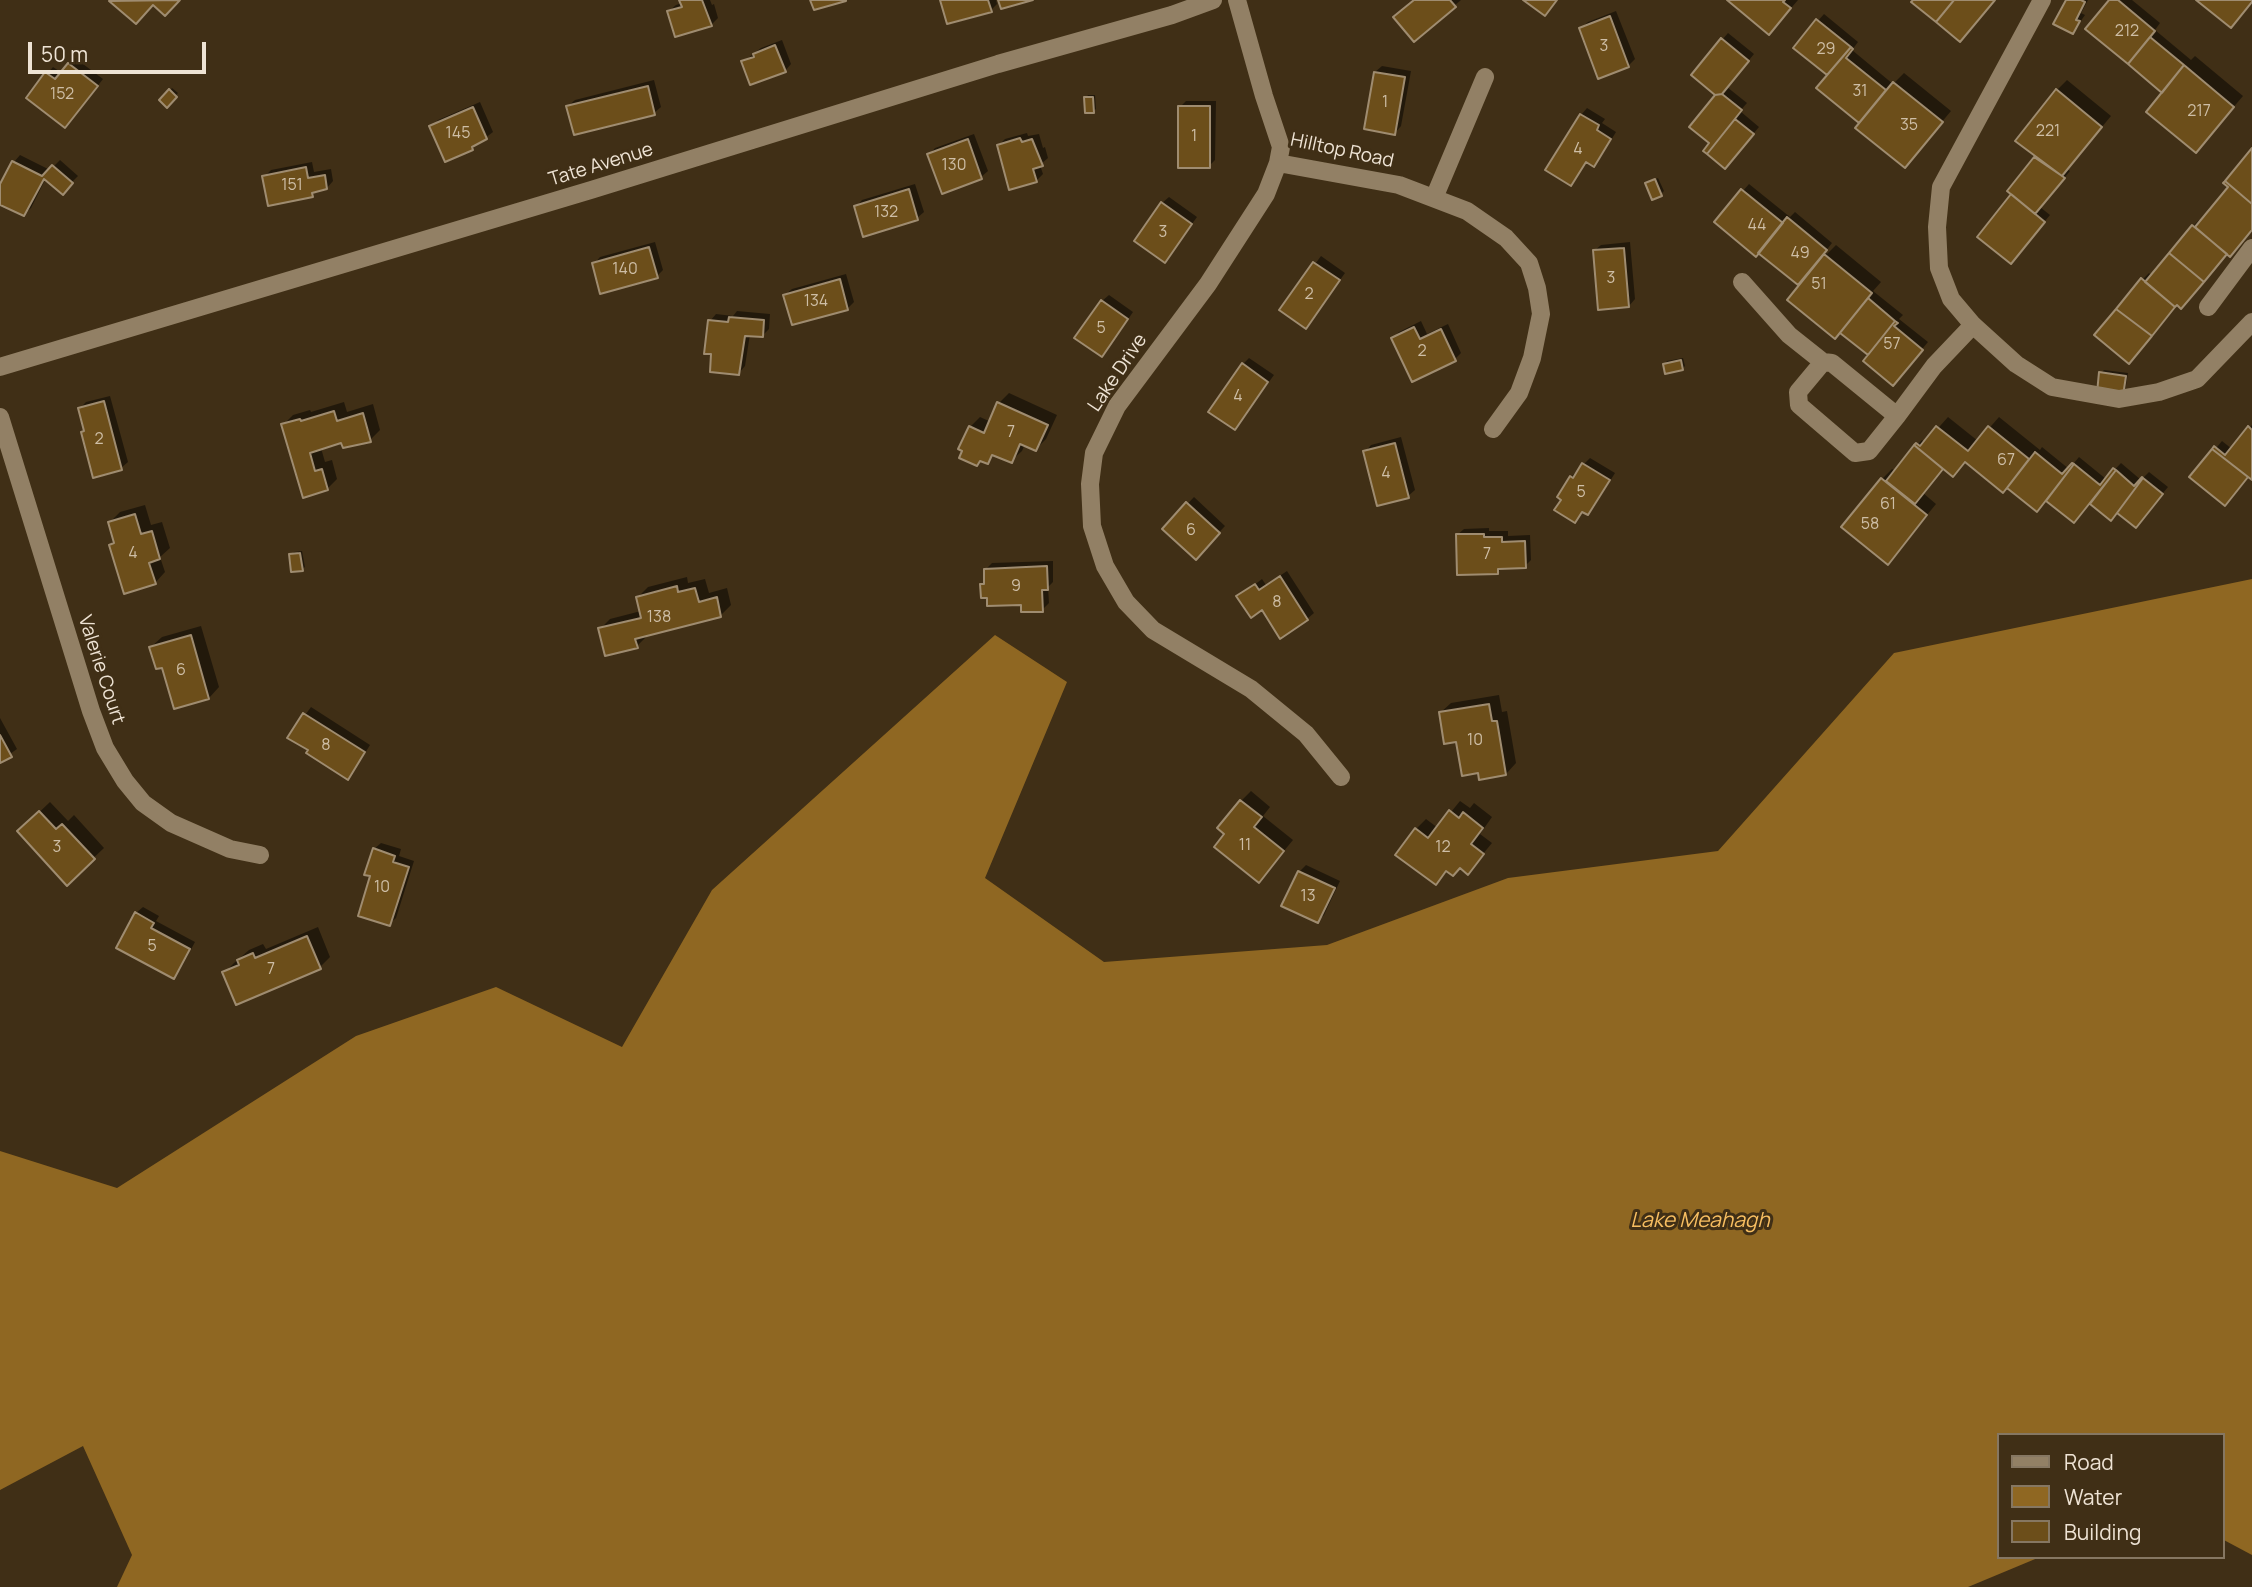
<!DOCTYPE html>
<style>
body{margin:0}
#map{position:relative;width:2252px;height:1587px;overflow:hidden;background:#402f16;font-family:Manrope,sans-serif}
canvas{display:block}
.legend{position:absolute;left:1997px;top:1433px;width:228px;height:126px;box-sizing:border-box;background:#402f16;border:2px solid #867762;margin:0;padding:9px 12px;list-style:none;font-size:21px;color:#eee3d4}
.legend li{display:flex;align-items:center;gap:14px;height:35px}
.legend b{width:35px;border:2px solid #867762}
.scale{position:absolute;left:28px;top:42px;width:178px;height:32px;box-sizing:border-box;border:4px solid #eee3d4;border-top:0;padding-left:9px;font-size:21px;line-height:24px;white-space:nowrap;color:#eee3d4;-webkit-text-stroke:5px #402f16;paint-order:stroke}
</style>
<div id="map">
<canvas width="2252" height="1587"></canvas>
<ul class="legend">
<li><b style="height:9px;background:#928065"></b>Road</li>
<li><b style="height:19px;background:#8f6722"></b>Water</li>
<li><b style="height:19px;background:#6c4e1a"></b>Building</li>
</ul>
<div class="scale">50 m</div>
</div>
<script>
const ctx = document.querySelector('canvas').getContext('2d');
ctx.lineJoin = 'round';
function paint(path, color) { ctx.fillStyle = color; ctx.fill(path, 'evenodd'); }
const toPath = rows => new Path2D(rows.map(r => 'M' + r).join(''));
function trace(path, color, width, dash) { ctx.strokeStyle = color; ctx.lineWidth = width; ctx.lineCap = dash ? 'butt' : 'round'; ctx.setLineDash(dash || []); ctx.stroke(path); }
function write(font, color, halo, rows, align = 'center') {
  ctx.font = font + ' Manrope,sans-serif'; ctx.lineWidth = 6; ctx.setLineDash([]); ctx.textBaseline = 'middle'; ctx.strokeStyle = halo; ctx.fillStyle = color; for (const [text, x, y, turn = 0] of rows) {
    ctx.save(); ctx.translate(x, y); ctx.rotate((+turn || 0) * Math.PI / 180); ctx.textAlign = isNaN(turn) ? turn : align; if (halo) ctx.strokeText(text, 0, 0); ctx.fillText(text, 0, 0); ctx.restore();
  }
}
const water = toPath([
 [2252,579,2252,1555,2222,1539,2222,1435,1998,1435,1998,1557,2040,1557,1968,1587,117,1587,132,1555,83,1446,0,1490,0,1151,117,1188,356,1036,496,987,622,1047,712,890,995,635,1067,682,985,878,1104,962,1327,945,1508,878,1718,851,1894,653]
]);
const shadow = toPath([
 [111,0,179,0,165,14,153,3,136,22],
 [681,0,710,0,712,5,714,4,718,18,711,25,669,11,676,5,682,3],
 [943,0,996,0,997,4,991,10],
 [1415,0,1461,0,1454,6],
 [1730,0,1798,0,1779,22],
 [2068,0,2088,0,2081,13,2085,15,2073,32],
 [2111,0,2132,0,2160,23,2155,30,2191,60,2195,56,2243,96,2196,151],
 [1616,11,1635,59,1628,66,1581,28,1588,22],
 [1824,14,1858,42,1852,50,1893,84,1904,73,1951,111,1905,166,1867,116,1829,75,1795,47],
 [1728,33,1754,54,1727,87,1747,103,1740,111,1759,127,1725,167,1705,151,1712,143,1722,40],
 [782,40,791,64,785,71,743,62,761,48],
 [75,58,103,79,71,120,47,74,53,67,62,73],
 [1382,66,1411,71,1401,126,1395,133,1375,72],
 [654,80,661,107,654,113,568,106,575,100],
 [2067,80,2111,116,2067,169,2070,171,2040,207,2050,215,2017,255,2014,194,2009,190,2038,156,2057,90],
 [172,88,178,93,167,105,161,100],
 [1088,95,1095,95,1096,109,1093,111,1086,98],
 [1186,101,1216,101,1215,160,1209,166,1180,107],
 [480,102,493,132,472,148,432,127,438,120],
 [1587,108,1605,119,1602,123,1616,132,1600,158,1594,165,1587,161,1571,184,1548,170,1581,115],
 [1027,133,1028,136,1039,134,1043,148,1045,147,1048,158,1040,165,1043,174,1036,181,999,145,1005,139],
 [974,134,988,171,981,177,929,155,935,148],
 [2252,151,2252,229,2227,252,2181,307,2142,280,2149,273,2152,276,2193,226,2199,220,2202,222,2232,185],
 [20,155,50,170,60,160,78,176,62,192,46,178,31,208,24,214,0,203,0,188,14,162],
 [312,162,314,172,331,169,333,181,327,188,317,190,312,195,264,177,271,170],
 [1658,178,1664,191,1661,194,1647,184],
 [915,184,924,212,917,218,856,207,862,200],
 [1749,184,1790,217,1795,212,1832,243,1825,252,1827,254,1836,245,1881,282,1873,291,1903,315,1899,319,1928,342,1899,377,1841,331,1806,274,1759,251,1716,222],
 [1169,197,1197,217,1165,261,1162,203],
 [655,242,663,270,657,276,594,264,600,257],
 [1630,242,1635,299,1629,306,1594,251,1601,245],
 [1321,256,1345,273,1306,327,1281,310],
 [846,274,854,302,848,308,793,323,785,295,792,289],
 [1109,295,1133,312,1108,349,1102,301],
 [737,311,770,314,769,329,763,335,750,334,745,366,739,373,710,321,716,314,733,316],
 [1421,321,1427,334,1448,324,1461,353,1455,359,1393,338,1399,332],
 [1249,358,1274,375,1235,428,1243,364],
 [1683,358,1685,366,1682,369,1665,364,1667,361],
 [2104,370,2128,373,2125,392,2101,373],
 [1009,393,1057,415,1046,439,1036,449,1025,444,1022,451,1011,461,995,454,987,462,970,427,980,417,991,422,999,403],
 [110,396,128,462,121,468,85,430,79,409,86,402],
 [344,402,347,412,373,404,380,430,370,440,342,441,321,448,325,462,332,460,337,479,327,489,283,425,293,415,310,410,311,412],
 [1948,417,1978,441,1999,417,2040,450,2042,447,2069,469,2079,457,2106,479,2121,463,2141,480,2149,472,2168,487,2136,525,2118,511,2110,518,2090,502,2074,521,2047,499,2037,509,2008,486,1966,461,1953,475,1944,467,1923,493,1936,504,1897,552,1844,527,1882,479,1892,469,1896,471,1915,447,1922,440,1925,443],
 [2252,425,2252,477,2249,475,2232,497,2192,477,2222,441,2232,449],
 [1401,437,1415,490,1408,496,1365,452,1371,445],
 [1590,458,1615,473,1594,507,1587,513,1584,511,1575,521,1571,477],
 [1194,497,1225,526,1195,558,1164,529],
 [145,505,151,525,162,522,170,548,160,557,165,572,155,583,111,545,115,541,110,522,120,512],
 [1489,528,1489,531,1508,531,1508,536,1530,535,1531,560,1525,566,1503,567,1497,573,1457,535,1464,529],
 [302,551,305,567,302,569,291,555,294,552],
 [1053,561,1053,582,1048,587,1049,603,1042,610,982,585,986,581,986,569,992,563],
 [1287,571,1314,613,1307,619,1262,608,1239,597,1262,579,1266,585],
 [687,577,688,583,705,579,709,593,727,588,731,605,721,615,647,636,637,646,600,629,610,619,641,611,638,597,648,587],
 [201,626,219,687,209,698,151,647,162,637],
 [1499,695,1502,712,1507,711,1516,763,1506,774,1479,771,1440,713,1451,703],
 [311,707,370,745,354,771,348,777,289,737],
 [0,718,17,749,0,761],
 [1251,791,1270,807,1263,816,1293,840,1259,881,1227,833,1241,801],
 [1460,801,1470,808,1474,803,1492,817,1480,834,1492,843,1468,872,1461,867,1448,870,1436,883,1416,829,1426,819,1438,828],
 [50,802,68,821,74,815,104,848,67,883,30,821],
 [381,843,401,849,399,856,414,861,396,918,389,924,372,875,374,849],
 [1306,865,1340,881,1324,915,1318,921,1299,872],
 [143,907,159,916,156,921,195,942,180,970,174,977,136,913],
 [318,927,330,957,320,967,237,1003,224,973,234,963,249,950,263,944,266,949]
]);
const building = toPath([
 [180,0,165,16,153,5,136,24,109,1,180,0],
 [679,0,702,0,712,26,675,37,667,11,682,7,679,0],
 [810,0,846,0,846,1,814,10,810,0],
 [940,0,988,0,992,12,947,24,940,0],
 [998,0,1033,0,1001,9,998,0],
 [1414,0,1450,0,1456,7,1414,42,1393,17,1414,0],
 [1523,0,1557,0,1545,16,1523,0],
 [1727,0,1785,0,1783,2,1791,8,1769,35,1727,0],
 [1913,0,1954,0,1936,22,1911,2,1913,0],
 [1954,0,1995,0,1960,42,1936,22,1954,0],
 [2066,0,2081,0,2085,2,2076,20,2080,21,2073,34,2053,24,2066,0],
 [2109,0,2118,0,2155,31,2128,64,2085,29,2109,0],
 [2196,0,2252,0,2252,2,2231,28,2196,0],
 [1610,16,1629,67,1598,79,1579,28,1610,16],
 [1816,19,1851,47,1827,75,1793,48,1816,19],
 [2150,37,2184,65,2162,93,2128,64,2150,37],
 [1721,38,1749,61,1722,94,1715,95,1691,75,1721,38],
 [775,45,786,72,750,85,741,61,754,57,753,54,775,45],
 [1851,47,1853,49,1846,58,1886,90,1859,123,1816,88,1851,47],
 [68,63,98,86,65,128,26,98,45,72,55,79,68,63],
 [2184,65,2234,107,2196,153,2146,112,2184,65],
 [1374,72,1405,77,1395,135,1364,129,1374,72],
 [1893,82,1943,122,1905,168,1855,128,1893,82],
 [648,86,655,115,574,135,566,106,648,86],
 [169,89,177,97,167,108,159,100,169,89],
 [2056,89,2102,127,2062,176,2015,141,2056,89],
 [1722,94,1742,110,1707,154,1703,151,1709,143,1689,127,1715,95,1722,94],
 [1084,97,1093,97,1094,113,1085,113,1084,97],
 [1178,106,1210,106,1210,168,1178,168,1178,106],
 [473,107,487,139,472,147,473,150,445,162,429,126,473,107],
 [1580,114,1599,125,1597,130,1611,139,1594,167,1586,162,1571,186,1545,170,1580,114],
 [1735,119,1754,134,1725,169,1707,154,1735,119],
 [1020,138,1022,142,1032,139,1043,166,1033,169,1037,182,1009,190,997,145,1020,138],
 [968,139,982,179,942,194,927,154,968,139],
 [2252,148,2252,204,2225,181,2252,148],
 [2034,157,2065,178,2035,214,2007,191,2034,157],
 [12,161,42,176,52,165,73,183,63,195,44,179,24,216,0,205,0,184,12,161],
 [306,167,308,178,325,175,327,189,312,193,313,197,268,206,262,176,306,167],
 [1655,179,1662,196,1652,200,1645,183,1655,179],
 [2225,181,2252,204,2252,230,2230,257,2195,227,2228,187,2223,183,2225,181],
 [909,189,918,220,863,237,854,206,909,189],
 [1741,189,1783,223,1756,257,1714,222,1741,189],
 [2011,194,2045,222,2011,264,1977,237,2011,194],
 [1161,202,1192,224,1165,263,1134,241,1161,202],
 [1787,217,1827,250,1798,285,1758,253,1787,217],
 [2192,225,2227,254,2204,282,2169,253,2192,225],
 [649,247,658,278,600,294,592,263,649,247],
 [1624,248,1629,307,1598,310,1593,250,1624,248],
 [2169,253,2204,282,2181,309,2177,305,2175,307,2145,282,2169,253],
 [1824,254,1872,293,1835,339,1787,300,1824,254],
 [1313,262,1340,280,1306,329,1279,310,1313,262],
 [2141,278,2175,307,2152,336,2116,309,2141,278],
 [840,279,848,310,792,325,783,295,840,279],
 [1868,298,1895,321,1868,355,1840,333,1868,298],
 [1101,300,1128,319,1102,357,1074,338,1101,300],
 [2116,309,2152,336,2129,364,2094,335,2116,309],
 [729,317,764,320,763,337,745,336,739,375,710,372,711,354,704,354,708,320,728,322,729,317],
 [1895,321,1898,323,1894,326,1923,350,1893,386,1863,361,1895,321],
 [1414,327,1420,339,1441,329,1456,361,1412,382,1391,338,1414,327],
 [1681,360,1683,370,1665,374,1663,364,1681,360],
 [1242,363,1268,382,1235,430,1208,412,1242,363],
 [2099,372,2126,376,2123,396,2097,393,2099,372],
 [104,401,122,470,93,478,81,432,84,431,78,408,104,401],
 [997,402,1048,425,1036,451,1020,444,1012,463,992,455,988,464,980,461,977,466,959,458,962,451,958,449,969,426,984,433,997,402],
 [334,411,337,421,363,413,371,442,343,448,341,443,310,453,315,471,322,469,328,490,303,498,281,424,300,419,301,421,334,411],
 [1936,426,1968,451,1988,426,2029,459,2003,493,1965,462,1953,477,1914,445,1916,443,1920,446,1936,426],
 [2248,426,2252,430,2252,480,2212,449,2214,446,2225,455,2248,426],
 [1395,443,1409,498,1377,506,1363,451,1395,443],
 [1914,445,1943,469,1915,504,1886,481,1914,445],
 [2212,449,2248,477,2225,506,2189,477,2212,449],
 [2035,452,2062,474,2072,463,2074,464,2037,512,2007,488,2035,452],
 [1582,463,1610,480,1588,515,1582,512,1575,523,1554,510,1561,500,1557,497,1570,476,1573,478,1582,463],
 [2074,464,2100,485,2113,468,2116,470,2074,523,2046,501,2074,464],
 [2116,470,2134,486,2142,477,2143,478,2111,521,2090,504,2116,470],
 [1881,478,1927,515,1888,565,1841,527,1881,478],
 [2143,478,2163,494,2136,528,2117,513,2143,478],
 [1186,502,1220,533,1196,560,1162,529,1186,502],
 [135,514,141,534,152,531,160,559,149,563,156,584,124,594,109,545,114,543,108,522,135,514],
 [1456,534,1484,534,1484,537,1502,537,1502,542,1525,541,1526,568,1498,569,1498,574,1457,575,1456,534],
 [300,553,303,571,291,572,289,554,300,553],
 [1047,566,1048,590,1042,590,1043,612,1021,612,1021,605,987,606,987,598,981,598,980,584,984,584,984,569,1047,566],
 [1280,576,1308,620,1280,639,1262,610,1251,618,1236,596,1255,584,1259,590,1280,576],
 [677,586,678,592,695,588,699,602,717,597,721,617,635,639,638,648,605,656,598,628,641,618,636,597,677,586],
 [191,635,209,699,174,709,162,668,156,669,149,647,191,635],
 [1489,704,1492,721,1497,721,1506,775,1479,780,1478,773,1462,776,1456,742,1444,744,1439,712,1489,704],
 [303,713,365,752,348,780,306,753,308,750,287,738,303,713],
 [0,735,12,757,0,763,0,735],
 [1240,800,1262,817,1254,827,1284,851,1259,883,1214,847,1224,834,1217,828,1240,800],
 [1449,810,1459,818,1463,812,1483,828,1471,844,1484,854,1468,875,1460,868,1453,876,1446,871,1436,885,1395,855,1415,828,1428,838,1449,810],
 [39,811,56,829,62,824,95,859,67,886,17,831,39,811],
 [373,848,395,856,393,862,409,867,390,926,358,916,370,876,364,875,373,848],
 [1298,871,1335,888,1318,923,1281,906,1298,871],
 [135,912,154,923,151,928,190,949,174,979,116,948,135,912],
 [307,936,321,969,236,1005,222,972,239,965,237,960,253,953,255,958,307,936]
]);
const minor = toPath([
 [1237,0,1264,96,1281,147,1278,163,1266,194,1208,284,1117,406,1094,453,1090,484,1092,526,1105,566,1126,602,1153,630,1251,689,1306,734,1341,777],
 [2042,0,1941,187,1937,227,1939,268,1951,299,1973,325,2016,364,2052,387,2119,399,2159,392,2197,379,2252,322],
 [1278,163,1399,185,1467,211,1506,238,1529,263,1537,288,1541,314,1532,358,1519,393,1493,429],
 [1434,198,1485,77],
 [1742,282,1789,335,1823,362],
 [2208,307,2252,248],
 [0,367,591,190,998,64,1172,15,1213,0],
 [1897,416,1832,363,1823,362,1798,392,1799,405,1855,453,1869,451,1897,416,1934,366,1973,325],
 [0,417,91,711,105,748,125,781,143,803,171,823,230,849,260,855]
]);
const numberNames = [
 ["212",2127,32],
 ["3",1604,47],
 ["29",1826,50],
 ["31",1860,92],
 ["152",62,95],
 ["1",1385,103],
 ["217",2199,112],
 ["35",1909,126],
 ["221",2048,132],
 ["145",458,134],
 ["1",1194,137],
 ["4",1578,150],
 ["130",954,166],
 ["151",292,186],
 ["132",886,213],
 ["44",1757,226],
 ["3",1163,233],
 ["49",1800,254],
 ["140",625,270],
 ["3",1611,279],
 ["51",1819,285],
 ["2",1309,295],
 ["134",816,302],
 ["5",1101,329],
 ["57",1892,345],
 ["2",1422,352],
 ["4",1238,397],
 ["7",1011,433],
 ["2",99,440],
 ["67",2006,461],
 ["4",1386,474],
 ["5",1581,493],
 ["61",1888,505],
 ["58",1870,525],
 ["6",1191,531],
 ["4",133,554],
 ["7",1487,555],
 ["9",1016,587],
 ["8",1277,603],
 ["138",659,618],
 ["6",181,671],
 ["10",1475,741],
 ["8",326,746],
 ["11",1245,846],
 ["3",57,848],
 ["12",1443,848],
 ["10",382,888],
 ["13",1308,897],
 ["5",152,947],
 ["7",271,970]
];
const streetNames = [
 ["Hilltop Road",1342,151,12],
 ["Tate Avenue",601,165,-17],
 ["Lake Drive",1118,373,-56],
 ["Valerie Court",101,670,72]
];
const waterNames = [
 ["Lake Meahagh",1700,1221]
];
paint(water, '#8f6722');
paint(shadow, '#0007');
paint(building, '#6c4e1a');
trace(building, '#9f8c70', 2);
trace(minor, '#928065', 18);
write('16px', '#cebea6', null, numberNames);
write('19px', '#eee3d4', '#402f16', streetNames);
write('italic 21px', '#f7be61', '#402f16', waterNames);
</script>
